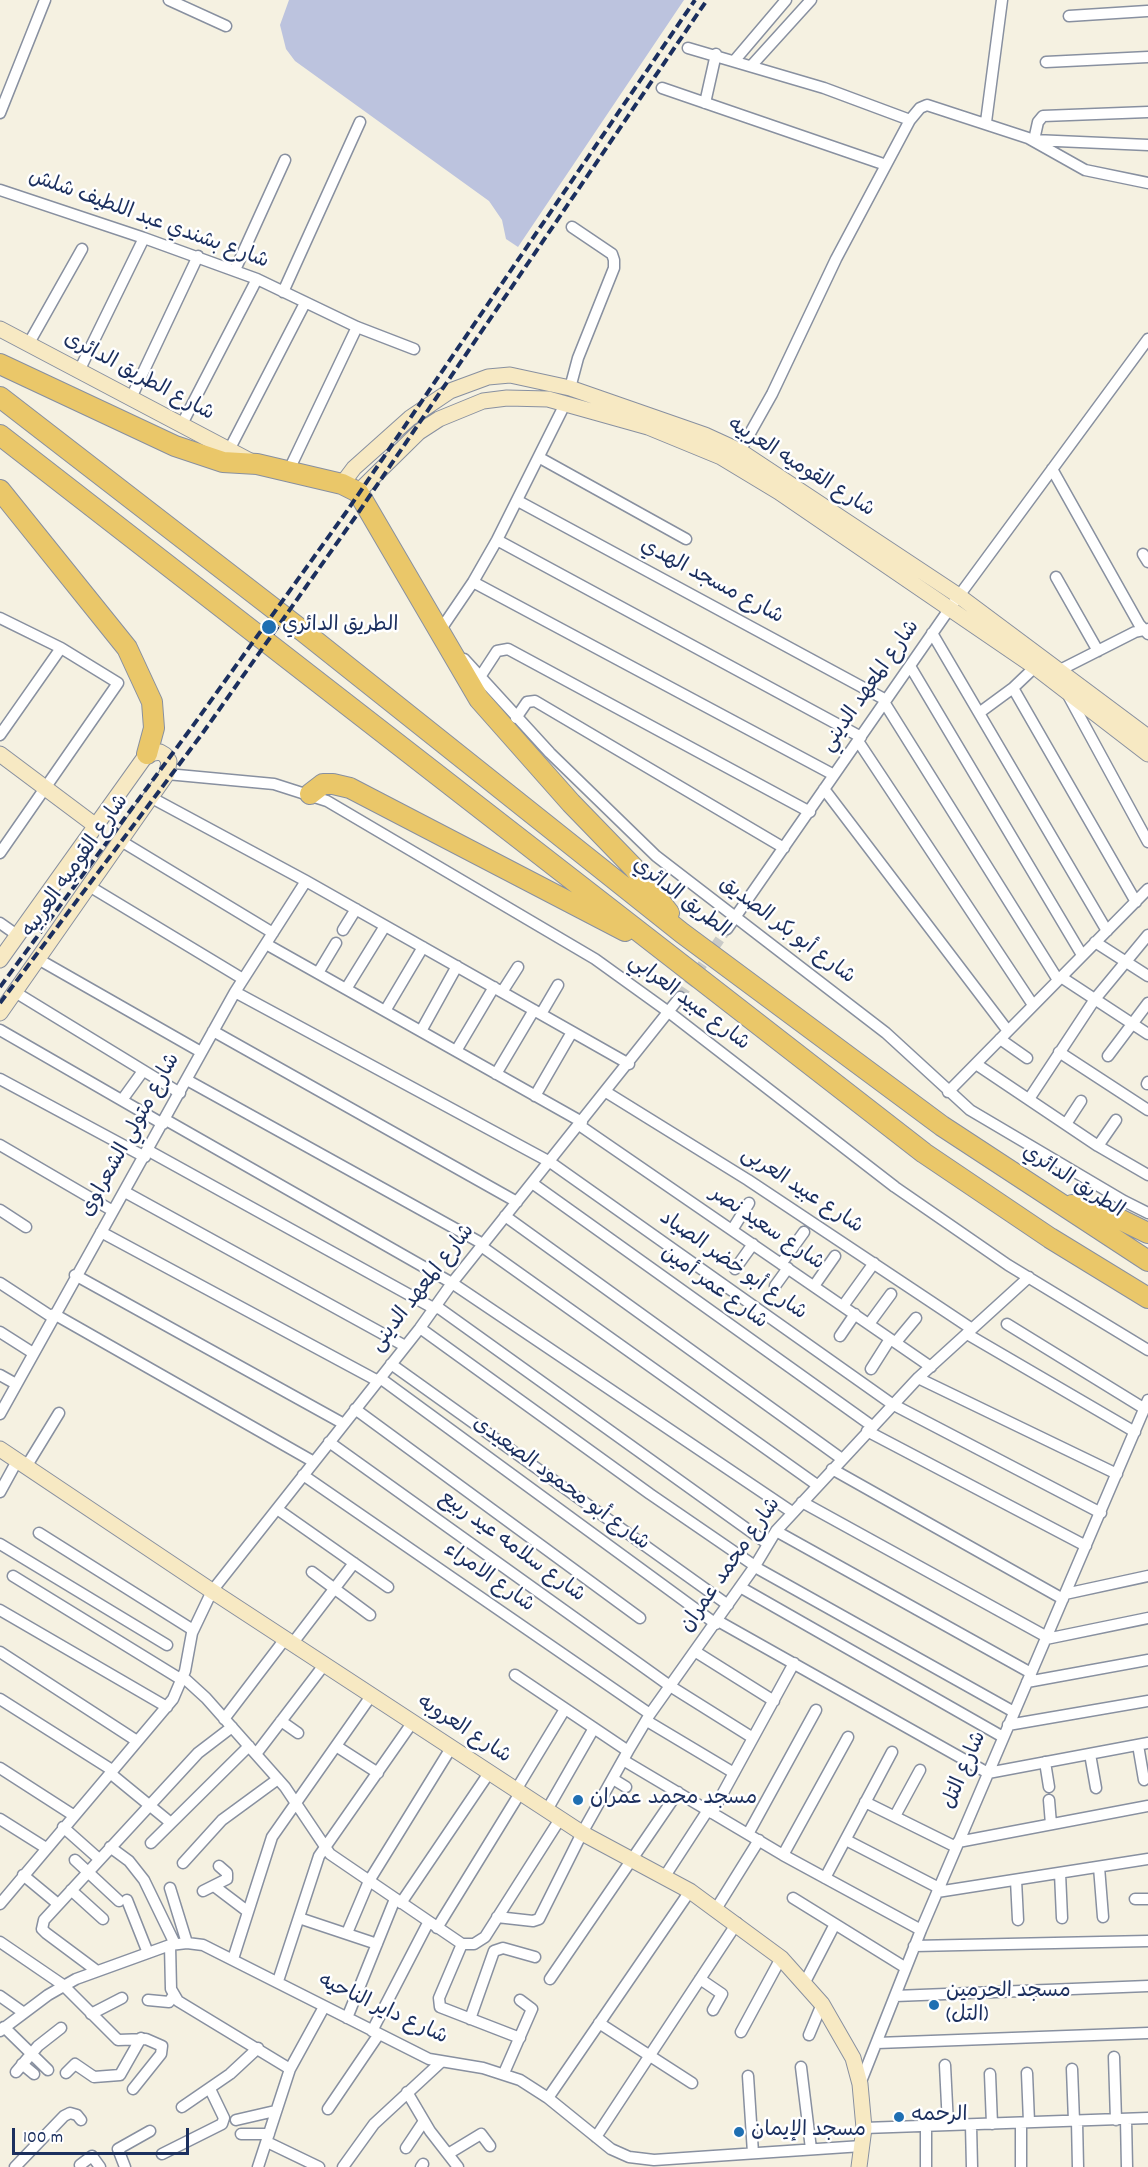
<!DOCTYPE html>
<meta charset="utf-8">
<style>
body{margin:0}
#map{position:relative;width:1148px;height:2167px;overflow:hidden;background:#f5f1e1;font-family:Dekko,sans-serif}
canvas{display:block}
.scale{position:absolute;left:12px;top:2128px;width:177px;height:27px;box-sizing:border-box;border:3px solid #1b2f5e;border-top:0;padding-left:8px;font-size:18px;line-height:21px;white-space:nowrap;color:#1b2f5e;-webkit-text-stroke:4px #fff;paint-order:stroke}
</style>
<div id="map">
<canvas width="1148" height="2167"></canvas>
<div class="scale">100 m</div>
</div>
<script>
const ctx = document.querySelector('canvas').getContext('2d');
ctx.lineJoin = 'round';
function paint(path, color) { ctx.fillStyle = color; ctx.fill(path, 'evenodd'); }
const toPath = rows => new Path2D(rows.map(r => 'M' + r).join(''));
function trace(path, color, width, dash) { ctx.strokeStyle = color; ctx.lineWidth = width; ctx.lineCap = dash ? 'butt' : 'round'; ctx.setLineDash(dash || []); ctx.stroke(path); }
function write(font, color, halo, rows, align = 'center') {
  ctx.font = font + ' Dekko,"Playpen Sans Arabic",sans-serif'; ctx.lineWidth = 5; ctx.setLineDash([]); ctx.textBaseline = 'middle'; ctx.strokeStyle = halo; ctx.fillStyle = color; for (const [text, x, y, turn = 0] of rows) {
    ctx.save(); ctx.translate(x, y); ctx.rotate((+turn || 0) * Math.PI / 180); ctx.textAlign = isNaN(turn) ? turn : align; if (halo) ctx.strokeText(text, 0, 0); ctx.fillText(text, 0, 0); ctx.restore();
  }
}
const industrial = toPath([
 [289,0,684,0,518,247,506,239,502,220,489,201,295,61,286,49,280,25]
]);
const streetTunnel = toPath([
 [680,997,727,929]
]);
const street = toPath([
 [169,0,226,26],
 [1069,16,1147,11],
 [688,48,824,88,910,120],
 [735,60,786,0],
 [1046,62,1148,57],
 [752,65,811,0],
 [662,88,886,165],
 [705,103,716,54],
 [1148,112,1043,116,1038,122,1034,140,1148,145],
 [0,113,45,0],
 [986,122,1002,0],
 [0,190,144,238,257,279,357,327,414,349],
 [235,270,285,160],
 [283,292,360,122],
 [29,343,82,249],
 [79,371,144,238],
 [570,388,578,358,614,268,614,260,612,254,572,227],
 [131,398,198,256],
 [182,424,257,279],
 [740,451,772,394,836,259,910,120,920,108,927,105,1028,138,1085,170,1148,183],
 [227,454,305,303],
 [540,458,686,539],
 [1052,469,1139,624,1148,634],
 [288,472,357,327],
 [518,501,886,700],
 [497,540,861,737],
 [1143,554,1148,562],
 [1056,577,1098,651],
 [473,582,834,775],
 [0,618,61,648,118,683,0,853],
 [932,633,1107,931],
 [442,634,439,632,473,582,497,540,566,402],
 [464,659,550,753,656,856,886,1033,970,1110,1124,1201,1148,1213],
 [910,666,1082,955],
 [1035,667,1013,688,1136,902],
 [1056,672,1135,632,1148,629],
 [480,677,497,651,508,649,810,812],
 [1068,695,1148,842],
 [884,702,1058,980],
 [979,713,1013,688],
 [516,718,527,702,535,701,784,848],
 [0,735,61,648],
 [858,741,1033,1005],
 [167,774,274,784,327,801,595,959,670,1013,895,1187,1008,1265,1148,1350],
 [824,789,1008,1031],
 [152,798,306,881,629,1064],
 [121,841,273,933],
 [89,886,243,979],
 [0,923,17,935],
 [727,929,950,608,1148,339],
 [343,930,356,909],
 [1095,942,1148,976],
 [266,944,582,1122],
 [38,959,201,1052],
 [318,973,336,943],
 [1061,977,1148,1034],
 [346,989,385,926],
 [15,992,180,1093],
 [235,992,550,1162,892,1404,1101,1513],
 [502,992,518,967],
 [385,1011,423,947],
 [541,1014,558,985],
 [0,1030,163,1124],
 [213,1031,517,1202],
 [421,1031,457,966],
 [1000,1039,1027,1058],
 [456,1051,494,987],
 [1059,1052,1148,1110],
 [1108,1056,1148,1003],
 [976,1064,1098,1146,1148,1175],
 [496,1074,534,1010],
 [0,1079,145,1157],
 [187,1080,483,1244],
 [1147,1084,1148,1082],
 [606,1092,748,1180,972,1329],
 [948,1092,1148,889],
 [535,1096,572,1032],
 [1029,1099,1095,999,1148,935],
 [122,1100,143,1071],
 [166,1120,452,1283,792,1512],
 [1066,1124,1081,1101],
 [579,1125,931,1367],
 [0,1145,113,1211],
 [1098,1146,1116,1120],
 [149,1151,435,1309],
 [532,1183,872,1426],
 [125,1192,405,1346],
 [0,1210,26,1227],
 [505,1216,842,1459],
 [732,1230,749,1203],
 [101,1232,378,1381],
 [481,1246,817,1485],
 [781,1264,804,1232],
 [735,1269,753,1244],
 [75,1275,344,1424],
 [0,1283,52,1317],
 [775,1286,788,1268],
 [814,1286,835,1256],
 [436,1306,768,1544],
 [843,1306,874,1263],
 [54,1314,314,1462],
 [869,1324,891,1294],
 [1007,1324,1145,1409],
 [420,1328,650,1494,755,1566],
 [0,1332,33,1353],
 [967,1334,1135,1432],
 [840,1336,855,1314],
 [896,1342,916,1318],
 [391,1364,728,1605],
 [871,1369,890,1339],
 [0,1375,16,1384],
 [380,1378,716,1624],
 [918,1378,1117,1474],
 [355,1409,640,1618],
 [0,1414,235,992,306,881],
 [867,1431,1086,1546],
 [329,1442,670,1686,753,1738],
 [26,1467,59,1413],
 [832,1469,1063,1599],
 [303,1475,650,1714],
 [0,1492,17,1461],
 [802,1502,1047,1637],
 [277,1509,388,1587],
 [776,1531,1031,1673],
 [39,1533,193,1630],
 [0,1544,167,1645],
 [755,1567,1014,1712],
 [312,1572,370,1615],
 [13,1576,182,1680],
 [740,1587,1003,1737],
 [1065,1594,1148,1576],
 [0,1610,167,1707],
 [718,1621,988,1773,1148,1743],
 [1046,1639,1148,1618],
 [292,1644,354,1563],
 [0,1652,137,1741],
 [696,1652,774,1701],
 [515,1675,628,1751],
 [183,1677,206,1698,285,1787,330,1854,462,1944,474,1944,485,1937,560,1819],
 [1027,1682,1148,1660],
 [0,1699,112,1770],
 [224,1719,285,1639],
 [281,1721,298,1733],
 [647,1721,734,1773],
 [1008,1725,1148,1701],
 [1138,1745,1144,1780],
 [336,1746,378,1773],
 [256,1754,324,1665],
 [1090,1754,1096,1788],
 [623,1760,783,1855,921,1930],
 [1045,1762,1049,1787],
 [0,1768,73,1815],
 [110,1773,171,1823],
 [613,1779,626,1787],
 [516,1790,565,1709],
 [1049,1800,1051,1824],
 [865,1802,956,1847],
 [547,1810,594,1728],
 [712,1813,794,1663],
 [895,1816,920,1770],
 [0,1819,46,1848],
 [63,1827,99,1859],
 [748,1834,816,1710],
 [846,1840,939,1888],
 [958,1842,1148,1806],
 [151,1843,249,1746],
 [110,1847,129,1861,144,1880,175,1944],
 [783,1855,848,1737],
 [75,1860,119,1901],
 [183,1863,222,1820,278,1779],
 [1099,1867,1103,1917],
 [1060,1873,1062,1918],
 [23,1875,58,1904],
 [665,1876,708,1810],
 [825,1878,892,1752],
 [1016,1880,1018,1920],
 [214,1886,247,1911],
 [170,1888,187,1943],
 [71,1890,103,1919],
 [203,1891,227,1879,227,1873,219,1866],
 [937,1892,1148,1859],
 [793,1898,906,1968],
 [1135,1899,1148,1899],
 [127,1900,148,1953],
 [401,1903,489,1773],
 [0,1904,173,1699,185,1671,192,1633,212,1591,420,1328,452,1283,680,997],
 [716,1909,759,1840],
 [497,1917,533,1921,539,1919,582,1833,628,1751,650,1714,755,1566,776,1531,918,1378,1029,1277],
 [299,1918,377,1944],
 [437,1928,520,1793],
 [347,1933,369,1881,451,1748],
 [0,1942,63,1985,118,2040,146,2039,162,2046,161,2054,133,2089],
 [462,1944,439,1998,440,2007,520,2038],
 [170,1945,171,1989,178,2001,290,2069],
 [914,1946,1148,1941],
 [233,1959,272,1837,371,1696],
 [97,1971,46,1933,42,1929,44,1920,198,1753,232,1727],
 [550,1979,678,1792],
 [700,1979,722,1994,713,2010],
 [278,1981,319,1856,412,1723],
 [805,1982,835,1924],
 [0,1996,24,2013],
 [895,1996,1148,1986],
 [148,2000,169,2002,173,1996],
 [91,2014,122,1998],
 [347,2018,395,1899],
 [470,2019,494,1951,503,1948,535,1957],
 [599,2023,692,2083],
 [4,2027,48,2070],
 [0,2031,48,1995,76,1979,170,1945,187,1943,203,1945,429,2059,483,2068,520,2080,548,2098,611,2149,629,2157,654,2160,862,2146],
 [372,2031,428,1923],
 [741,2032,781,1958],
 [809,2035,822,2004],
 [877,2043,1148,2033],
 [1114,2057,1116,2120],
 [22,2064,34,2074],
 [945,2065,948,2125],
 [801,2067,811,2149],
 [1072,2069,1074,2121],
 [16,2072,38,2046,61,2028],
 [66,2073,75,2064,94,2077,120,2075,141,2038],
 [504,2073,532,2009,520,2000],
 [1027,2073,1029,2122],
 [990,2074,992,2124],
 [748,2076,753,2153],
 [860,2084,921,1930,1148,1400],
 [407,2092,430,2131,458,2167],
 [548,2098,690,1891],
 [182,2107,230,2074,258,2048],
 [328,2109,379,2034],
 [1126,2119,1127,2167],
 [236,2120,275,2111],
 [1077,2121,1078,2167],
 [1021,2123,1021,2167],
 [971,2125,972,2167],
 [926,2126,926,2167],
 [864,2128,1148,2118],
 [241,2134,269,2134],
 [596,2137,737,1923],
 [267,2142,319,2167],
 [406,2148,424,2121],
 [162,2154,222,2124,224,2118,210,2089],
 [448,2154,481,2134,490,2146],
 [80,2165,92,2156,100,2167],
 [15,2167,64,2116,70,2113,77,2115,81,2120],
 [125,2167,118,2149,150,2131],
 [258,2167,290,2069,324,2007],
 [343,2167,374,2124,441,2062],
 [421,2167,423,2164]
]);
const secondary = toPath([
 [0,329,252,462],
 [342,484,354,468,410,418,450,391,488,377,510,375,570,388,705,435,740,451,959,596,1148,737],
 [358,492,419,432,439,419,483,401,507,398,548,399,648,427,721,457,779,492,1035,667,1148,754],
 [0,754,96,826],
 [0,960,147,754,160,752,165,755,169,761,167,774,0,1013],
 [0,1449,212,1591,582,1833,690,1891,781,1958,822,2004,853,2058,860,2084,864,2128,859,2167]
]);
const highway = toPath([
 [0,364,175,446,223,462,257,464,342,484,358,492,479,699,571,803,634,868,669,913],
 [0,397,304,632,682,933,942,1126,1148,1261],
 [0,435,924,1153,1050,1238,1148,1298],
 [0,490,127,648,152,702,154,728,147,754],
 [310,794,323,784,333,784,350,788,625,931],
 [1072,1205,1111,1215,1148,1233]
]);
const rail = toPath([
 [0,987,192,727,347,511,695,0],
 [0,1003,202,734,356,516,707,0]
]);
const markers = [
 [269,627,8,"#1f6fb2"],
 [578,1800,6,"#1f6fb2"],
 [934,2005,6,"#1f6fb2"],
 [899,2117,6,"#1f6fb2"],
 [739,2132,6,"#1f6fb2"]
];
const streetNames = [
 ["شارع بشندي عبد اللطيف شلش",148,221,20],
 ["شارع الطريق الدائرى",138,378,28],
 ["شارع القوميه العربيه",800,469,32],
 ["شارع مسجد الهدي",711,583,28],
 ["شارع المعهد الديني",872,687,-55],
 ["شارع القوميه العربيه",77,867,-55],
 ["الطريق الدائري",680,899,38],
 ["شارع أبو بكر الصديق",786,932,37],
 ["شارع عبيد العرابي",688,1004,37],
 ["شارع متولي الشعراوى",132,1136,-61],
 ["الطريق الدائري",1072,1183,33],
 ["شارع عبيد العربى",801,1192,33],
 ["شارع سعيد نصر",766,1230,34],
 ["شارع أبو خضر الصياد",732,1267,35],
 ["شارع المعهد الدينى",424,1289,-52],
 ["شارع عمر أمين",713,1289,36],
 ["شارع أبو محمود الصعيدى",560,1485,36],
 ["شارع سلامه عيد ربيع",511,1548,36],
 ["شارع محمد عمران",732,1566,-55],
 ["شارع الامراء",488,1579,35],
 ["شارع العروبه",463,1731,33],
 ["شارع التل",966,1771,-67],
 ["شارع داير الناحيه",382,2011,25]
];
const poiNames = [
 ["الطريق الدائري",282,627],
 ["مسجد محمد عمران",590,1800],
 ["مسجد الحرمين",946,1993],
 ["(التل)",946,2017],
 ["الرحمه",911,2117],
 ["مسجد الإيمان",751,2132]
];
paint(industrial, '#bcc3de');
trace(streetTunnel, '#c9cac7', 10, [10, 5]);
trace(street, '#8890a0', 13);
trace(secondary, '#8890a0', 17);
trace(highway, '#8890a0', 22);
trace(street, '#fff', 10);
trace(secondary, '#f7e9c3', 15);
trace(highway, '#eac769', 20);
trace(rail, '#1b2f5e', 4, [9, 4.5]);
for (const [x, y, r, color] of markers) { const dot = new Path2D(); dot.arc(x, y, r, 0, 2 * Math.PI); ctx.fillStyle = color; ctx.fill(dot); trace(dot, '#fff', 2); }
write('21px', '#1b2f5e', '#fff', streetNames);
write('21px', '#1b2f5e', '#fff', poiNames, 'left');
</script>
